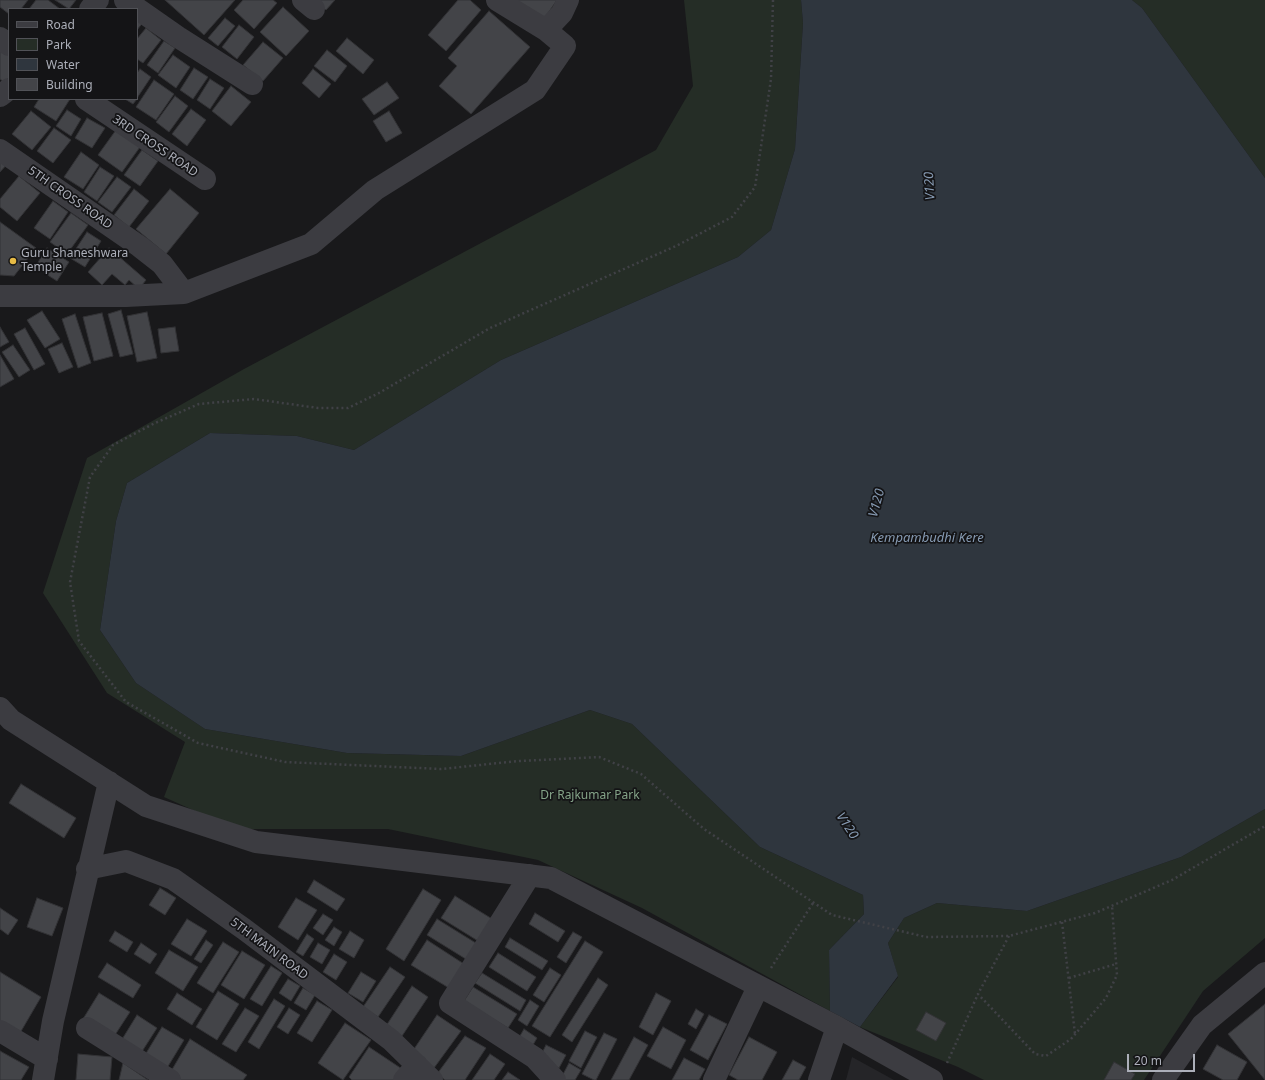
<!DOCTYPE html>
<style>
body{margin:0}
#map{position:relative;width:1265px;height:1080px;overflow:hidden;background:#19191b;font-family:"Noto Sans",sans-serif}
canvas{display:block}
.legend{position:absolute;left:8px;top:8px;width:130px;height:92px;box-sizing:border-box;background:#141416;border:1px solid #515257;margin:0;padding:5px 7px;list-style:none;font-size:12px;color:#acafb9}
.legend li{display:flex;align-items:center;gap:8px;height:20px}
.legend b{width:20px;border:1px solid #515257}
.scale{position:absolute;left:1127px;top:1054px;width:68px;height:18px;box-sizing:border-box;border:2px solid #acafb9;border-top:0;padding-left:5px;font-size:12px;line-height:14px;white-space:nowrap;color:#acafb9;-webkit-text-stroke:3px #141416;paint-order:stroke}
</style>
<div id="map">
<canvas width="1265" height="1080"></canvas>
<ul class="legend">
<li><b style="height:5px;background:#3c3c41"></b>Road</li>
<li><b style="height:11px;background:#252d26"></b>Park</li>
<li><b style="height:11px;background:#2f363e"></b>Water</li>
<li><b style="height:11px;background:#434448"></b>Building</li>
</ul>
<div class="scale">20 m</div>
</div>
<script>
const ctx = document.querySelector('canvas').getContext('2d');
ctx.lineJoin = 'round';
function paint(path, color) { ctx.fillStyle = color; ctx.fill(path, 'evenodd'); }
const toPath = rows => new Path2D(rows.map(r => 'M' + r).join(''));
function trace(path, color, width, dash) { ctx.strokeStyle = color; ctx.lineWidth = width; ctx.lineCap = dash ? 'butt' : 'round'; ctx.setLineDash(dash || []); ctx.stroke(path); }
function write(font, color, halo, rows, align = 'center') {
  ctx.font = font + ' "Noto Sans",sans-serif'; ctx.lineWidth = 3.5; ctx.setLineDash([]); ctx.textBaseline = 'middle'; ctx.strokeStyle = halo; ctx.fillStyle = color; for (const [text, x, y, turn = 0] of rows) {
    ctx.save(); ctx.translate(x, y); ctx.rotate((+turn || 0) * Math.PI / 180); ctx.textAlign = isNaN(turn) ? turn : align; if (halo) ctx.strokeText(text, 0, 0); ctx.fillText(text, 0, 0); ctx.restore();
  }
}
const built = toPath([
 [852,1057,894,1080,846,1080]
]);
const green = toPath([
 [684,0,801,0,803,23,795,149,771,230,738,257,501,360,354,450,297,436,210,433,127,483,116,521,100,630,136,683,205,729,347,753,461,756,590,710,632,724,760,847,863,895,864,914,829,950,830,1011,642,908,538,860,388,829,235,829,164,797,185,742,107,693,43,593,87,458,244,369,656,150,693,86],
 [1132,0,1265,0,1265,178,1142,8],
 [1265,809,1265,938,1203,991,1144,1080,984,1080,958,1067,860,1027,898,977,888,943,904,918,937,903,1027,911,1181,857]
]);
const water = toPath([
 [801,0,1132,0,1142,8,1265,178,1265,809,1181,857,1027,911,937,903,904,918,888,943,898,976,860,1027,830,1011,829,950,864,914,863,895,760,847,632,724,590,710,461,756,347,753,205,729,136,683,100,630,116,521,127,483,210,433,297,436,354,450,501,360,738,257,771,230,795,149,803,23]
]);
const building = toPath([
 [0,0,28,0,21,9,9,9,9,14,0,7,0,0],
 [36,0,48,0,60,9,29,9,36,0],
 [55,0,76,0,69,9,55,0],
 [165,0,235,0,204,35,165,0],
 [243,0,273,0,277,3,254,29,234,10,243,0],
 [315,0,335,0,326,10,315,0],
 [458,0,470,0,481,10,446,51,428,35,458,0],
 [516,0,557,0,544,19,516,0],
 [283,7,309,31,286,56,260,32,283,7],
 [489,11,530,47,471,114,439,86,457,66,448,58,489,11],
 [137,16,144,21,137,30,137,16],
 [225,18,235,26,218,46,208,38,225,18],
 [239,25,254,37,237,59,222,47,239,25],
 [146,28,161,40,143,63,137,59,137,39,146,28],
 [347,38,374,60,363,74,336,51,347,38],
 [164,41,175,48,158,73,147,65,164,41],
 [263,42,283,58,263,81,243,65,263,42],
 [0,43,9,49,9,77,5,83,0,79,0,43],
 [327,50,347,66,335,82,314,66,327,50],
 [173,55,190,67,176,88,158,75,173,55],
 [194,68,208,77,193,99,180,90,194,68],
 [140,69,151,77,137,98,137,73,140,69],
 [313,69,331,84,319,98,302,83,313,69],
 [210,79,224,88,210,109,197,100,210,79],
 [154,80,174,94,156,120,136,107,154,80],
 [387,82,399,98,374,115,362,99,387,82],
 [231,86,251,102,231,126,212,111,231,86],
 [175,96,188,106,169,132,156,122,175,96],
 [39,99,70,99,56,121,34,107,39,99],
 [125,99,137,99,133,104,125,99],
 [191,109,206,120,187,146,172,134,191,109],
 [67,110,81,119,71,136,56,126,67,110],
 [31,111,51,127,32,150,12,134,31,111],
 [389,111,402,133,386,142,373,121,389,111],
 [87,118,105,128,92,148,75,138,87,118],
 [54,128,71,140,53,163,37,151,54,128],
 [116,130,140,147,122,172,98,155,116,130],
 [142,150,158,161,140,186,124,175,142,150],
 [81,152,99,165,83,189,64,177,81,152],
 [0,155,9,162,0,172,0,155],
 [100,167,114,176,97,201,84,192,100,167],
 [19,176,40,193,17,221,0,207,0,199,19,176],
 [117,177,131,187,112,212,98,202,117,177],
 [134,189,149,201,129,227,114,215,134,189],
 [170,189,199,213,166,254,136,229,170,189],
 [53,201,68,212,50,239,34,228,53,201],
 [71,213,88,225,67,254,50,242,71,213],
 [0,222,36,248,14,276,0,275,0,222],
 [87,232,101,241,85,267,70,258,87,232],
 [47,248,69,262,57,281,35,267,47,248],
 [109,248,146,280,139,289,129,280,125,285,112,274,102,285,88,272,109,248],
 [121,310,133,354,120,357,108,314,121,310],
 [42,311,60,339,45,348,27,320,42,311],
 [147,312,157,358,137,362,127,316,147,312],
 [102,313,113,356,94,361,83,317,102,313],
 [75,314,91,363,78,368,62,319,75,314],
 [0,327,9,342,0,347,0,327],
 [175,327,179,351,161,353,158,329,175,327],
 [25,328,45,364,34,370,14,334,25,328],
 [62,343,73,367,59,373,48,349,62,343],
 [13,345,30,370,19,377,2,352,13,345],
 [0,355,14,379,0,387,0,355],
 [21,784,76,818,64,838,9,803,21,784],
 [314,880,345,899,337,911,307,892,314,880],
 [160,888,176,898,165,915,149,905,160,888],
 [423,889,441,900,404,961,386,949,423,889],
 [455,896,497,922,483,944,441,918,455,896],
 [37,898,63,908,52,936,27,927,37,898],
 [296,898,317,910,298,940,278,927,296,898],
 [0,908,18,920,8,935,0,929,0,908],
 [535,913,565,931,558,942,529,924,535,913],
 [323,914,333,920,323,935,313,928,323,914],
 [187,919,207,931,191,956,171,944,187,919],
 [437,919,479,945,469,961,427,935,437,919],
 [334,927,342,932,334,946,325,940,334,927],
 [115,931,133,942,127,952,109,941,115,931],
 [350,931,364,940,354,958,339,949,350,931],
 [573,932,582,937,566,963,557,957,573,932],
 [307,934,314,939,303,956,296,952,307,934],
 [510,938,548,961,542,970,505,947,510,938],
 [206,940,213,945,201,963,194,959,206,940],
 [427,940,464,964,449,988,411,965,427,940],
 [585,941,603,952,550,1037,532,1026,585,941],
 [223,942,239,952,213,993,197,983,223,942],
 [141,943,157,954,150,964,134,954,141,943],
 [318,943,330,950,322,964,310,957,318,943],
 [169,950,198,967,183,991,155,973,169,950],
 [242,951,265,965,244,999,221,985,242,951],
 [498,953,536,977,527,991,489,967,498,953],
 [334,954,347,962,336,980,323,972,334,954],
 [107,963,141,985,133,998,98,977,107,963],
 [271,966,282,973,262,1006,250,999,271,966],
 [390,967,405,977,378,1017,363,1007,390,967],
 [550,968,561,975,544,1002,533,995,550,968],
 [0,972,41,997,20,1033,0,1021,0,972],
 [361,972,376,981,363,1002,348,993,361,972],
 [482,973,526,1000,520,1011,475,983,482,973],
 [598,978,608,985,572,1042,562,1035,598,978],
 [288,979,300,986,291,1001,279,993,288,979],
 [412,986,428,997,402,1036,386,1026,412,986],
 [473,987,517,1014,508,1028,464,1001,473,987],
 [303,988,315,995,306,1010,294,1003,303,988],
 [218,991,239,1004,217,1040,196,1027,218,991],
 [99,993,130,1012,113,1038,83,1019,99,993],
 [177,993,202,1009,192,1025,167,1009,177,993],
 [656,993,671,1001,653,1035,639,1027,656,993],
 [274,999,285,1006,259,1049,248,1042,274,999],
 [530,1000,539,1006,527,1026,518,1020,530,1000],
 [317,1001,332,1010,312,1042,297,1033,317,1001],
 [1265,1004,1265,1080,1228,1034,1265,1004],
 [245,1008,259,1016,236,1052,222,1044,245,1008],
 [289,1008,300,1015,288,1034,277,1027,289,1008],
 [696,1009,704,1014,696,1029,688,1024,696,1009],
 [926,1012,946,1023,936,1041,916,1030,926,1012],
 [137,1015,157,1028,141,1053,121,1041,137,1015],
 [437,1015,461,1031,434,1068,412,1052,437,1015],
 [709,1015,727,1024,708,1060,690,1050,709,1015],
 [345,1023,371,1040,343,1080,318,1063,345,1023],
 [162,1027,184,1040,167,1068,145,1055,162,1027],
 [663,1027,686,1040,671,1069,647,1056,663,1027],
 [524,1029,537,1038,530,1050,517,1041,524,1029],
 [585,1031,597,1037,581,1068,569,1061,585,1031],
 [604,1033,617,1039,596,1080,594,1080,582,1074,604,1033],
 [465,1036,486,1048,465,1080,445,1080,437,1074,465,1036],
 [634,1037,648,1045,629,1080,611,1080,634,1037],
 [749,1037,777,1052,762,1080,738,1080,729,1075,749,1037],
 [190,1039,247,1075,243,1080,181,1080,170,1073,190,1039],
 [546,1045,566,1055,559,1068,539,1059,546,1045],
 [1217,1045,1247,1062,1237,1080,1223,1080,1203,1069,1217,1045],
 [369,1047,402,1069,395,1080,352,1080,349,1077,369,1047],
 [0,1051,29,1067,21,1080,0,1080,0,1051],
 [78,1054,112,1057,110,1080,76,1080,78,1054],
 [490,1054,505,1064,494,1080,472,1080,490,1054],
 [684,1058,705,1069,699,1080,672,1080,684,1058],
 [793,1060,806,1067,799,1080,782,1080,793,1060],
 [1114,1062,1135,1074,1131,1080,1104,1080,1114,1062],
 [123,1063,148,1080,119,1080,123,1063],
 [569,1063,581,1070,575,1080,560,1080,569,1063],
 [508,1072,520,1080,502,1080,508,1072]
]);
const path = toPath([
 [773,0,771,79,755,187,732,217,676,246,490,328,379,393,348,408,318,408,254,399,199,404,155,423,113,445,90,477,70,582,79,641,126,702,198,743,285,762,441,769,519,761,599,757,641,774,704,829,832,915,926,937,1009,936,1095,913,1172,880,1265,826],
 [1062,922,1075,1034],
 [1009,936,978,994,1035,1054,1046,1056,1071,1039,1106,998,1117,975,1112,906],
 [771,968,813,903],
 [1069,978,1116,964],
 [947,1063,978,994]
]);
const minor = toPath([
 [125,0,178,37,252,84],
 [303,0,314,9],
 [90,9,98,0],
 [546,30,562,13,568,0],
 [0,38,9,45],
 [0,96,9,89],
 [86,99,205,179],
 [0,150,139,246,162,264,184,293,311,244,375,190,535,90,565,46,546,30,497,0],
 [0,296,126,296,184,293],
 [0,708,11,720,146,806,256,842,551,878,837,1027,932,1080],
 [87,869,126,861,173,879,244,929,391,1040,432,1080],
 [530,875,450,1003,535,1058,555,1080],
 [87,1028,170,1080],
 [0,1031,47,1059],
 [43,1080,53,1021,109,782],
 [404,1080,417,1065],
 [714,1080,758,987],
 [819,1080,837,1027],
 [1163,1080,1202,1025,1265,973]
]);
const markers = [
 [13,261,4,"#e7bb45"]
];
const streetNames = [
 ["3RD CROSS ROAD",155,146,34],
 ["5TH CROSS ROAD",70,198,35],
 ["5TH MAIN ROAD",269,949,37]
];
const poiNames = [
 ["Guru Shaneshwara",21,254],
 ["Temple",21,268]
];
const parkNames = [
 ["Dr Rajkumar Park",590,796]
];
const waterNames = [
 ["V120",930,186,-93],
 ["V120",877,503,-75],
 ["Kempambudhi Kere",927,538],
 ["V120",847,826,57]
];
paint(built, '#252528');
paint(green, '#252d26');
paint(water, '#2f363e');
paint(building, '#434448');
trace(building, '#333336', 1);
trace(path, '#404146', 2.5, [2, 3]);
trace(minor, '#3c3c41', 22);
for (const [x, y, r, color] of markers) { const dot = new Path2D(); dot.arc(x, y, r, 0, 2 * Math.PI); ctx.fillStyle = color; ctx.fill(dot); trace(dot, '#141416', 1.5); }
write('12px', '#acafb9', '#141416', streetNames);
write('12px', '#acafb9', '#141416', poiNames, 'left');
write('12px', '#84a388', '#141416', parkNames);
write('italic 13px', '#869ab2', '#141416', waterNames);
</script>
